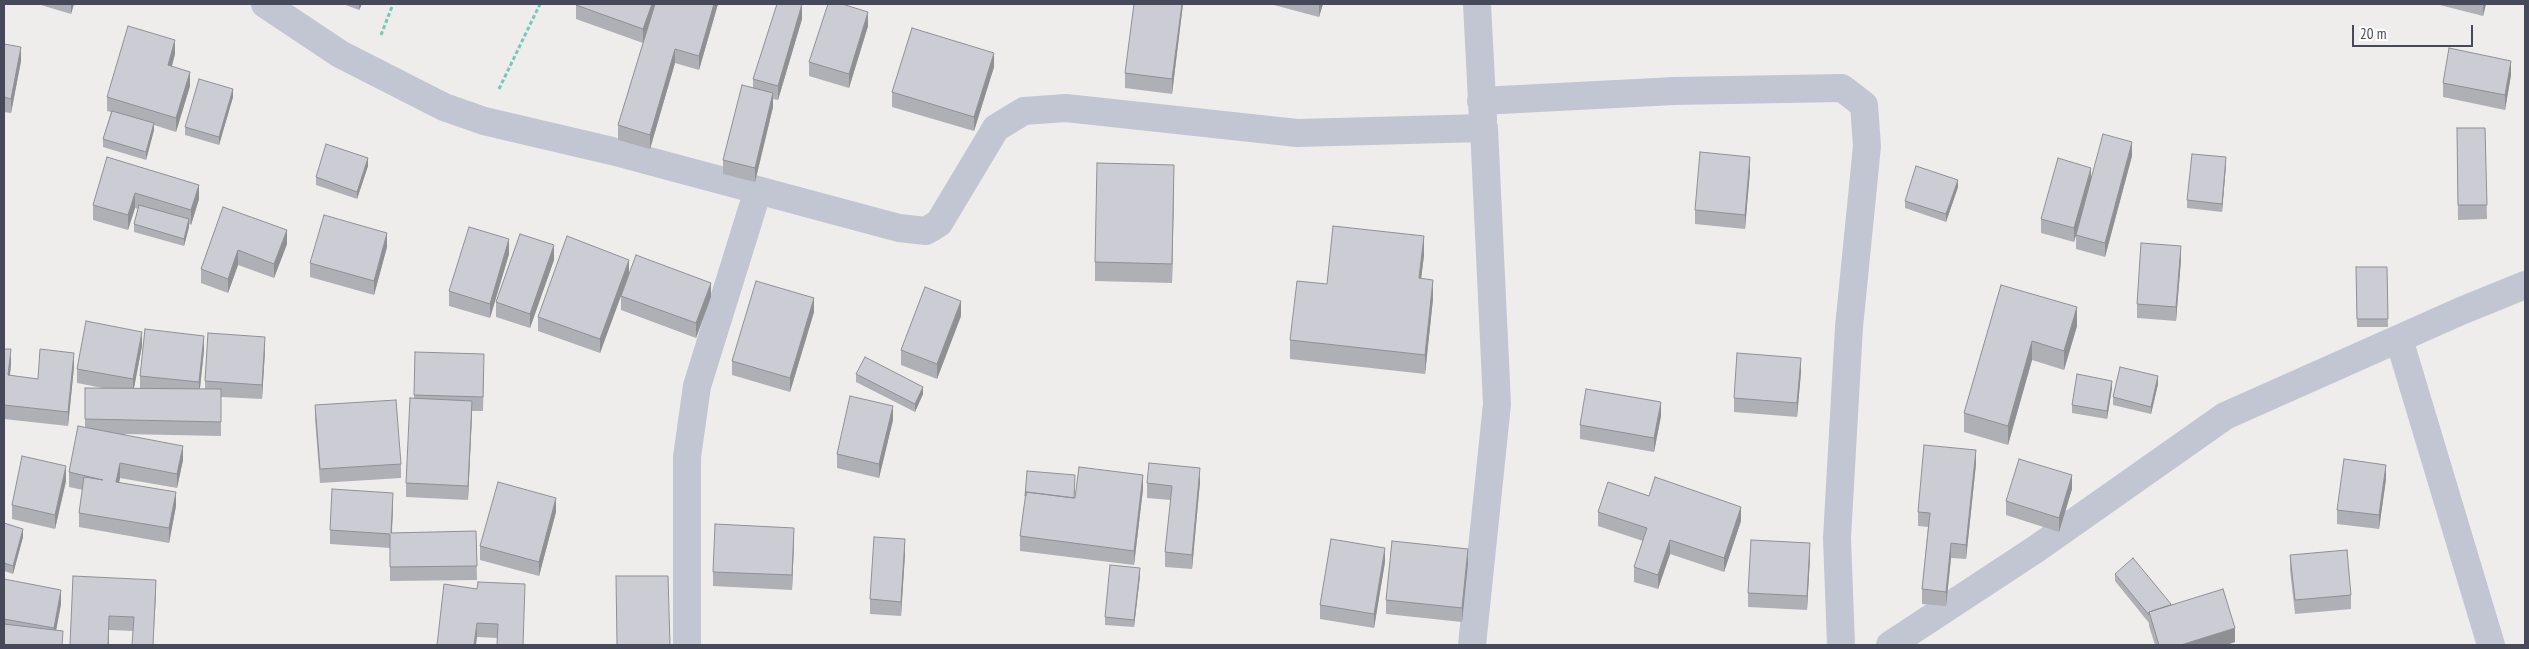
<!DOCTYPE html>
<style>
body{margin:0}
#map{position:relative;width:2529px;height:649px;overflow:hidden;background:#efedec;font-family:"PT Sans Narrow",sans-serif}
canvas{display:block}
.frame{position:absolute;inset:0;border:5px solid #454959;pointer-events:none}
.scale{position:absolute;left:2352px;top:25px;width:121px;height:22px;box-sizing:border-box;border:2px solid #454959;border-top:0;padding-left:6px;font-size:15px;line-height:18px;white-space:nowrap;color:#454959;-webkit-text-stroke:4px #fff;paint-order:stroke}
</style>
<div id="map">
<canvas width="2529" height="649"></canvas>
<div class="frame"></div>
<div class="scale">20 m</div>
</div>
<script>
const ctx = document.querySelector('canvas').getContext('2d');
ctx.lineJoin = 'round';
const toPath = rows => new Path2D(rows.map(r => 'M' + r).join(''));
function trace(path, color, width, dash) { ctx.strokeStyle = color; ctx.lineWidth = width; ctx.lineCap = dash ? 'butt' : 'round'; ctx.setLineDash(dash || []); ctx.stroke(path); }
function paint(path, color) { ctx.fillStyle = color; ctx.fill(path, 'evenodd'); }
const path = toPath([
 [381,35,393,4],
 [499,89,540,4]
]);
const minor = toPath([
 [265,4,340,54,444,107,484,121,612,151,899,228,926,231,939,223,996,128,1024,111,1066,108,1297,133,1484,128,1497,404,1472,645],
 [1477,4,1483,120],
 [1481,101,1674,91,1842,88,1864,105,1867,146,1849,327,1837,538,1841,645],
 [2399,339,2491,645],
 [687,645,687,457,697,386,758,190],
 [1890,645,2036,549,2225,416,2461,311,2525,285]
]);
const wall = toPath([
 [41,4,74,4,71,14,41,5],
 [343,4,362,4,359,10],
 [576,4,718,4,699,70,675,63,650,149,618,140,618,125,643,43,576,19],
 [1183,4,1172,94,1125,88,1125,73],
 [1270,4,1323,4,1319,17],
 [2436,4,2486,4,2483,16],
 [802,19,778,100,773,99,773,107,755,182,723,174,723,160,753,88,753,79],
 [868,26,849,88,809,76,809,62],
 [4,44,21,61,11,113,4,112],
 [175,54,172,66,190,86,176,132,154,125,154,130,146,160,103,147,103,139,111,112,107,111,107,97],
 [994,67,974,131,892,107,892,92],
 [2511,75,2505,110,2443,97,2443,83],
 [233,97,219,145,185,135,185,127],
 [2457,128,2485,128,2487,219,2458,220],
 [2132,156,2105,257,2076,249,2076,235,2083,210,2074,242,2041,233,2041,219,2091,181],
 [107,157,199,199,191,225,189,224,189,227,184,246,134,232,134,224,138,209,135,208,128,230,93,220,93,205],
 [2226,165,2222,212,2187,208,2187,200],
 [368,166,357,199,316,185,316,177],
 [1750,171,1745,229,1695,224,1695,210],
 [1174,184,1172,283,1095,281,1095,262],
 [1958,187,1946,222,1905,208,1905,201],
 [223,207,287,244,274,278,238,265,228,293,201,283,201,269],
 [387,247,374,295,310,277,310,263],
 [509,254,490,318,449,306,449,291],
 [1424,255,1421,278,1433,299,1425,374,1290,359,1290,340,1327,284],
 [554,260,530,328,496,317,496,302],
 [2181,260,2176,321,2137,318,2137,304],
 [2356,267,2387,267,2388,327,2357,327],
 [629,274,600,353,538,331,538,317],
 [2001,285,2077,326,2064,370,2032,360,2008,445,1964,432,1964,413],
 [621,296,711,297,696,338,621,310],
 [814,312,790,392,732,375,732,361],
 [961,316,937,379,901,365,901,350],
 [142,346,134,388,140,388,140,376,204,350,200,389,205,389,205,381,265,351,262,399,221,397,221,436,124,434,183,460,177,488,120,478,119,482,176,506,169,543,79,527,79,513,83,490,69,487,69,472,85,427,85,388,103,388,77,383,77,369],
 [4,349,11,364,10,376,38,379,74,367,68,426,4,419],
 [415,352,484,369,483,411,472,411,468,500,406,497,406,483,414,398],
 [1801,372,1797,417,1734,412,1734,398],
 [856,374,923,394,915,412,856,382],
 [2158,384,2151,414,2113,405,2113,397],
 [2112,388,2107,419,2072,413,2072,405],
 [315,405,401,464,401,478,320,483,315,419],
 [1661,416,1654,452,1580,439,1580,425],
 [893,420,879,478,837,468,837,454],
 [1976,464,1966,559,1951,558,1946,606,1922,604,1922,589,1928,527,1918,526,1918,512],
 [2386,479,2379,529,2337,524,2337,510],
 [66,481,55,529,12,519,12,505],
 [1200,482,1192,569,1165,567,1165,552,1171,500,1147,498,1147,483],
 [1075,483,1074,498,1143,489,1134,565,1020,551,1020,536,1025,502,1025,496],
 [2072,489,2059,532,2006,515,2006,501],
 [1649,496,1741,521,1724,572,1670,554,1658,589,1634,582,1634,567,1643,541,1598,526,1598,512],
 [393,507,392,533,476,531,477,580,390,581,390,548,330,544,330,530],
 [556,512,539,576,480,560,480,546],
 [4,523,23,537,13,574,4,571],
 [794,542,792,590,713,586,713,572],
 [905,554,901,616,870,614,870,599],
 [2290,555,2351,595,2351,609,2295,614,2290,570],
 [1810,557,1807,610,1748,607,1748,593],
 [1385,562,1374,628,1320,619,1320,605],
 [1468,563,1462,622,1386,614,1386,600],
 [2115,574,2171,604,2235,642,2226,645,2155,645,2149,626,2149,623,2115,581],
 [73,576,156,594,133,631,109,630],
 [1140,576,1134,627,1105,625,1105,617],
 [4,579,61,604,56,630,63,645,4,645],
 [444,584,525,598,497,638,477,637]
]);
const shadedWall = toPath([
 [71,4,74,4,71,14],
 [359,4,362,4,359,10],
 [652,4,657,4,643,43,643,29],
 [714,4,718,4,699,70,699,56],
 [802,4,802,19,778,100,778,86],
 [1182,4,1183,4,1172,94,1172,79],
 [1319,4,1323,4,1319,17],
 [2483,4,2486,4,2483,16],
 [868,12,868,26,849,88,849,74],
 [175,40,175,54,168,80,168,65],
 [21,47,21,61,11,113,11,99],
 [675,49,675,63,650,149,650,135],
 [994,53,994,67,974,131,974,117],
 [2511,61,2511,75,2505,110,2505,95],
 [190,72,190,86,176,132,176,118],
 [233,89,233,97,219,145,219,137],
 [773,93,773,107,755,182,755,168],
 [154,123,154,130,146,160,146,152],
 [2132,142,2132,156,2105,257,2105,243],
 [1750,157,1750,171,1745,229,1745,215],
 [2226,157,2226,165,2222,212,2222,204],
 [368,158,368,166,357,199,357,192],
 [1174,165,1174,184,1172,283,1172,264],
 [2091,168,2091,183,2074,242,2074,228],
 [1958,180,1958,187,1946,222,1946,214],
 [199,185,199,199,191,225,191,210],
 [135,193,135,208,128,230,128,215],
 [189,219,189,227,184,246,184,239],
 [287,230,287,244,274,278,274,264],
 [387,233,387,247,374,295,374,281],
 [1424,236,1424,255,1419,297,1419,278],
 [509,239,509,254,490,318,490,304],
 [554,245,554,260,530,328,530,314],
 [2181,246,2181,260,2176,321,2176,307],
 [238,250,238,265,228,293,228,279],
 [629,260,629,274,600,353,600,339],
 [1433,280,1433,299,1425,374,1425,355],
 [711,283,711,297,696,338,696,323],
 [814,298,814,312,790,392,790,378],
 [961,301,961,316,937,379,937,364],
 [2077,307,2077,326,2064,370,2064,351],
 [142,332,142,346,133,393,133,379],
 [204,336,204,350,199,396,199,382],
 [265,337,265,351,262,399,262,385],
 [2032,341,2032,360,2008,445,2008,426],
 [11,349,11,364,8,390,8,375],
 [74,353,74,367,68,426,68,412],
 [1801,358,1801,372,1797,417,1797,403],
 [2158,376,2158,384,2151,414,2151,407],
 [2112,381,2112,388,2107,419,2107,411],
 [923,387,923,394,915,412,915,404],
 [472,401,472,416,468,500,468,486],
 [1661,402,1661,416,1654,452,1654,438],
 [893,406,893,420,879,478,879,464],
 [183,446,183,460,177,488,177,474],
 [1976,450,1976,464,1966,559,1966,545],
 [120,463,120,478,116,496,116,482],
 [2386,465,2386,479,2379,529,2379,515],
 [66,466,66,481,55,529,55,515],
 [1200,468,1200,482,1192,569,1192,555],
 [1143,475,1143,489,1134,565,1134,551],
 [2072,475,2072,489,2059,532,2059,518],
 [176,492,176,506,169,543,169,528],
 [393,493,393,507,391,547,391,533],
 [556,498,556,512,539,576,539,562],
 [1741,507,1741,521,1724,572,1724,558],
 [794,528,794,542,792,590,792,575],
 [23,529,23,537,13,574,13,566],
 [905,539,905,554,901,616,901,602],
 [1670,540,1670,554,1658,589,1658,575],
 [1810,543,1810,557,1807,610,1807,596],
 [1951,543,1951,558,1946,606,1946,592],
 [1385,548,1385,562,1374,628,1374,614],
 [1468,549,1468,563,1462,622,1462,608],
 [1140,568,1140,576,1134,627,1134,620],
 [156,580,156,594,153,645],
 [61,590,61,604,54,642,54,628],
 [109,616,109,645,108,645],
 [477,623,477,637,476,645,474,645],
 [2235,628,2235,642,2226,645,2181,645]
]);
const building = toPath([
 [576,4,652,4,643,29,576,5,576,4],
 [655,4,714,4,699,56,675,49,650,135,618,125,655,4],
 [777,4,802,4,778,86,753,79,777,4],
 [828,4,842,4,868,12,849,74,809,62,828,4],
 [1134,4,1182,4,1172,79,1125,73,1134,4],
 [128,26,175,40,168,65,190,72,176,118,107,97,128,26],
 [912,28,994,53,974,117,892,92,912,28],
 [4,44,21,47,11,99,4,97,4,44],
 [2449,48,2511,61,2505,95,2443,83,2449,48],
 [199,79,233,89,219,137,185,127,199,79],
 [742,85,773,93,755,168,723,160,742,85],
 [112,111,154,123,146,152,103,139,112,111],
 [2457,128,2485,128,2487,205,2458,205,2457,128],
 [2103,134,2132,142,2105,243,2076,235,2103,134],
 [326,144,368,158,357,192,316,177,326,144],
 [1700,152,1750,157,1745,215,1695,210,1700,152],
 [2192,154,2226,157,2222,204,2187,200,2192,154],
 [107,157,199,185,191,210,135,193,128,215,93,205,107,157],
 [2058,158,2091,168,2074,228,2041,219,2058,158],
 [1097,163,1174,165,1172,264,1095,262,1097,163],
 [1916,166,1958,180,1946,214,1905,201,1916,166],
 [139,205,189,219,184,239,134,224,139,205],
 [223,207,287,230,274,264,238,250,228,279,201,269,223,207],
 [324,215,387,233,374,281,310,263,324,215],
 [1333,226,1424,236,1419,278,1433,280,1425,355,1290,340,1297,281,1327,284,1333,226],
 [469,227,509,239,490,304,449,291,469,227],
 [520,234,554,245,530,314,496,302,520,234],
 [567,236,629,260,600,339,538,317,567,236],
 [2141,243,2181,246,2176,307,2137,304,2141,243],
 [636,255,711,283,696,323,621,296,636,255],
 [2356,267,2387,267,2388,319,2357,319,2356,267],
 [756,281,814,298,790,378,732,361,756,281],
 [2001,285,2077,307,2064,351,2032,341,2008,426,1964,413,2001,285],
 [925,287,961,301,937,364,901,350,925,287],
 [86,321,142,332,133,379,77,369,86,321],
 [145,329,204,336,199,382,140,376,145,329],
 [208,333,265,337,262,385,205,381,208,333],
 [4,349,11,349,8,375,38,379,40,349,74,353,68,412,4,405,4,349],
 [415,352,484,354,483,397,414,395,415,352],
 [1737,353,1801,358,1797,403,1734,398,1737,353],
 [865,357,923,387,915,404,856,374,865,357],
 [2120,367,2158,376,2151,407,2113,397,2120,367],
 [2077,374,2112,381,2107,411,2072,405,2077,374],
 [85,388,221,389,221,422,85,419,85,388],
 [1586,389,1661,402,1654,438,1580,425,1586,389],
 [850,396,893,406,879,464,837,454,850,396],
 [410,398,472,401,468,486,406,483,410,398],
 [396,400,401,464,320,469,315,405,396,400],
 [78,426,183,446,177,474,120,463,116,482,176,492,169,528,79,513,84,477,103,480,69,472,78,426],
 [1924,445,1976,450,1966,545,1951,543,1946,592,1922,589,1930,513,1918,512,1924,445],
 [22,456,66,466,55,515,12,505,22,456],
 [2019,459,2072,475,2059,518,2006,501,2019,459],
 [2344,459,2386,465,2379,515,2337,510,2344,459],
 [1149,463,1200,468,1192,555,1165,552,1172,486,1147,483,1149,463],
 [1079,467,1143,475,1134,551,1020,536,1026,492,1075,498,1079,467],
 [1027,471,1075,475,1074,498,1026,492,1026,496,1025,496,1027,471],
 [1655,477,1741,507,1724,558,1670,540,1658,575,1634,567,1647,528,1598,512,1608,482,1649,496,1655,477],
 [498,482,556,498,539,562,480,546,498,482],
 [332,489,393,493,391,533,476,531,477,566,390,567,390,534,330,530,332,489],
 [4,523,23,529,13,566,4,563,4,523],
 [715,524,794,528,792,575,713,572,715,524],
 [874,537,905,539,901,602,870,599,874,537],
 [1331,539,1385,548,1374,614,1320,605,1331,539],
 [1751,540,1810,543,1807,596,1748,593,1751,540],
 [1392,541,1468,549,1462,608,1386,600,1392,541],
 [2347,550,2351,595,2295,600,2290,555,2347,550],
 [2133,558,2171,604,2170,605,2149,612,2149,615,2115,574,2133,558],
 [1110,565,1140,568,1134,620,1105,617,1110,565],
 [73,576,156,580,153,645,132,645,134,617,109,616,108,645,70,645,73,576],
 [616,576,668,576,670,645,617,645,616,576],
 [4,579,61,590,54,628,4,619,4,579],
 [478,582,525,584,523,645,497,645,498,624,477,623,474,645,437,645,444,584,477,589,478,582],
 [2223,589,2235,628,2181,645,2159,645,2149,612,2223,589],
 [4,624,63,631,62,645,4,645,4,624]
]);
trace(path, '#73cab9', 3, [4, 2.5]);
trace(minor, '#c2c6d3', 28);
paint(wall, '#afb0b6');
paint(shadedWall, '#8f9094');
paint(building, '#cccdd4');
trace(building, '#8f9094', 1);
</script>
